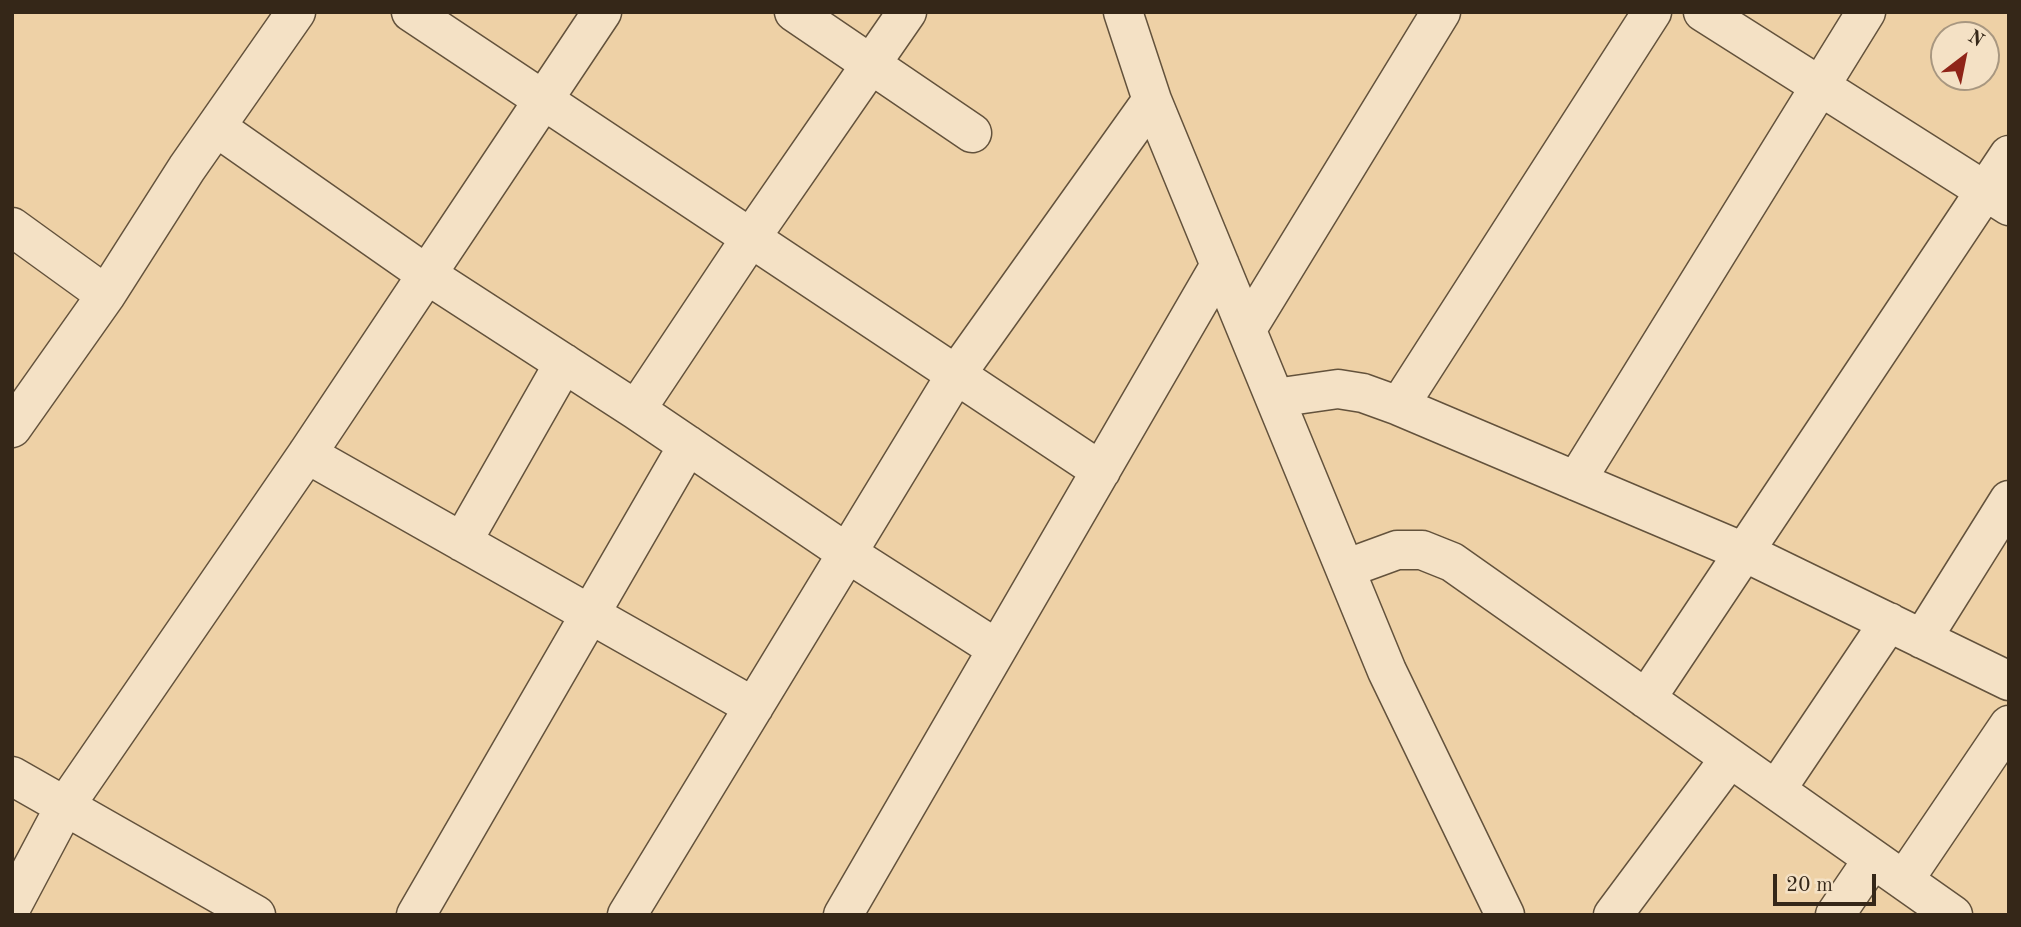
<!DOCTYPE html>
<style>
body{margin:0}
#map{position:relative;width:2021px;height:927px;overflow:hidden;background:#eed1a6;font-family:"Old Standard TT",serif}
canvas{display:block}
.frame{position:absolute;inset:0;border:14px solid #352718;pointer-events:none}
.north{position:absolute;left:1930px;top:21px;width:70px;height:70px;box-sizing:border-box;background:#f4e1c5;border:2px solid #a89780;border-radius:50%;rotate:32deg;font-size:19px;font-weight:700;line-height:28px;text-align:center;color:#352718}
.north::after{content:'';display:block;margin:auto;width:24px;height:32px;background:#8f2418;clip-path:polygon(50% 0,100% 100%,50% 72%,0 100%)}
.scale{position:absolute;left:1773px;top:874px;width:103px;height:32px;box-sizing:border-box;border:4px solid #352718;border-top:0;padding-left:9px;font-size:21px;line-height:24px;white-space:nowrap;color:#352718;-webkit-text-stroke:5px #f4e1c5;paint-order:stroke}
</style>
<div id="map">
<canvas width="2021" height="927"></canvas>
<div class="frame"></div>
<div class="north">N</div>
<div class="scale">20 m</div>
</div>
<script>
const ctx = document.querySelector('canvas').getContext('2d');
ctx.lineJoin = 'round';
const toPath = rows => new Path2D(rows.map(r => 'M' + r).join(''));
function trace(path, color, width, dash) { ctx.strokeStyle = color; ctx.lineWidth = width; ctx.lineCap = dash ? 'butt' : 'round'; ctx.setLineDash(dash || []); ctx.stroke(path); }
const minor = toPath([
 [411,12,1101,471],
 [794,12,972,133],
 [1123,12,1152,100,1387,671,1505,915],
 [1703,12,2009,206],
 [216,127,426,274,636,410,847,553,997,649],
 [12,227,106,295],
 [1247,329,1441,12],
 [1275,398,1338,389,1363,393,1399,406,1746,553,2009,681],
 [1399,406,1652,12],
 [636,410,750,239,907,12],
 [12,428,106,295,187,168,296,12],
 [307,454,754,707],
 [1576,481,1866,12],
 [462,542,564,363],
 [1345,569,1397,550,1422,550,1452,562,1953,915],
 [1922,639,2009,500],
 [1646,699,2009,155],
 [12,776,256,915],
 [1776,790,1889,622],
 [1904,880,2009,725],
 [12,906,65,806,307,454,602,12],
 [416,915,688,445],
 [627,915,955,376,1152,100],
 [843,915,1220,265],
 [1613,915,1730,758],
 [1835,915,1873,859]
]);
trace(minor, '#63523c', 41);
trace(minor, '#f4e1c5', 38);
</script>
